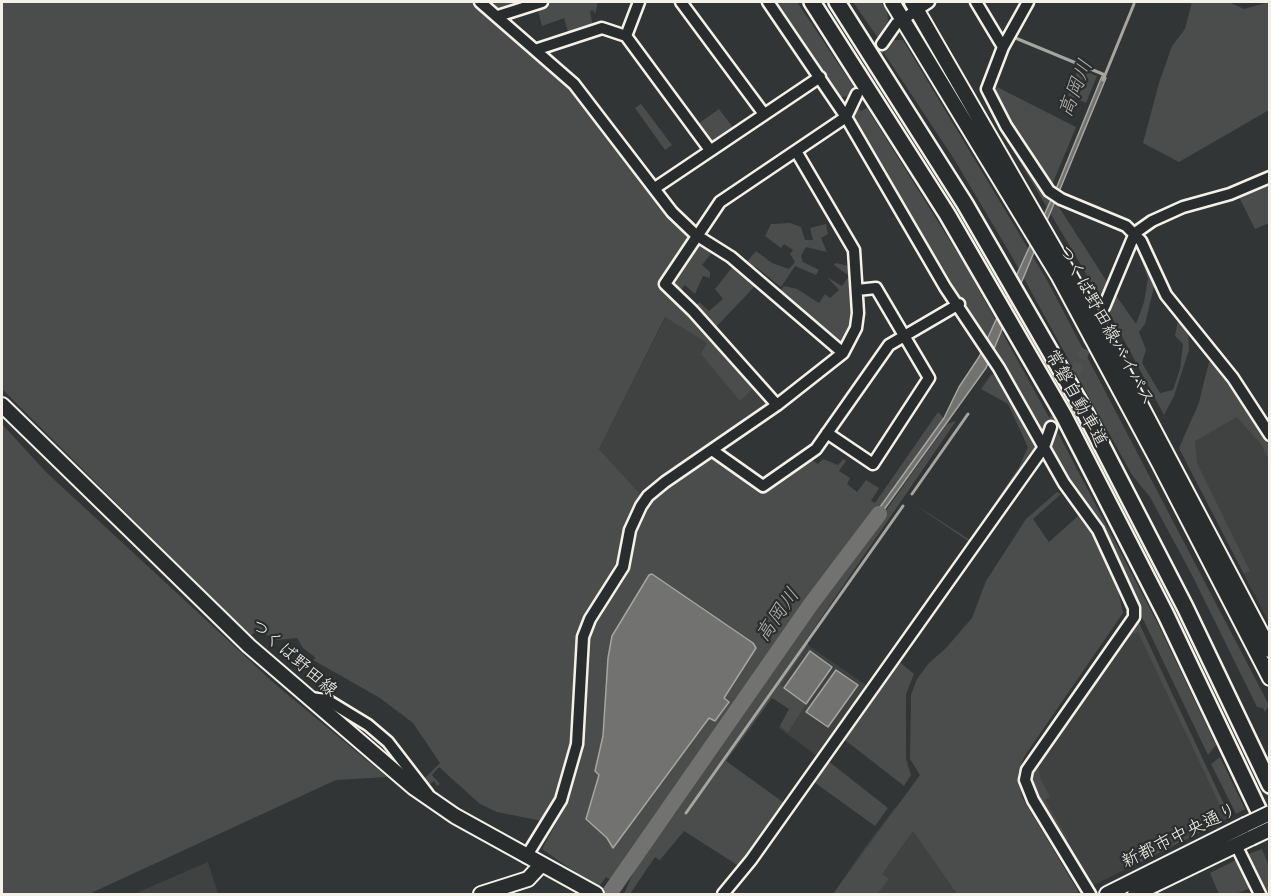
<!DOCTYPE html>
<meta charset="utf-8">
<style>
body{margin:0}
#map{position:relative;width:1271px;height:896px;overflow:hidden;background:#323535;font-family:"Architects Daughter",sans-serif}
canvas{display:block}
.frame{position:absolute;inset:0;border:3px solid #f4f1e8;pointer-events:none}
</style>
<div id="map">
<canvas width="1271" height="896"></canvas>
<div class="frame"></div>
</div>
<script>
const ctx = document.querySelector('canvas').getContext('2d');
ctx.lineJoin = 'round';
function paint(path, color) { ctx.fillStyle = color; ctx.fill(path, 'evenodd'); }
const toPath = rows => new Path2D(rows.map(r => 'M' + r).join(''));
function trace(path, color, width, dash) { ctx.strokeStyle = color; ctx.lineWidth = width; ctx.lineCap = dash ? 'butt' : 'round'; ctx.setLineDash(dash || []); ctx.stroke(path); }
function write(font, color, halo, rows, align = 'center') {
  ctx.font = font + ' "Architects Daughter","Klee One",sans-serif'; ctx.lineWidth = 4.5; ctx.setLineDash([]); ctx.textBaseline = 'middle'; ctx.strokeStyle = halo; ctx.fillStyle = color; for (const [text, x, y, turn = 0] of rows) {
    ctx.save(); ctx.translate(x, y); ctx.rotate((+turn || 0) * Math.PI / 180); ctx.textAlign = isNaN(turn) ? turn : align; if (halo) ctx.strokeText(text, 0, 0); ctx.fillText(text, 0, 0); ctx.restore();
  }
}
const built = toPath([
 [666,316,708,343,740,400,755,387,765,399,766,404,662,477,642,496,599,449],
 [1209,362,1269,444,1269,623,1179,448,1199,403],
 [1134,623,1139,623,1230,817,1092,886,1089,885,1034,792,1030,773],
 [808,645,870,688,820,758,779,728,789,709,773,697],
 [897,805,957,894,833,894,863,850],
 [208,862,218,894,134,894]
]);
const green = toPath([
 [2,2,528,2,497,11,569,85,689,233,689,239,665,272,660,284,661,288,700,321,755,387,740,401,701,354,707,343,665,317,599,449,642,496,631,515,621,556,611,581,586,612,580,626,574,735,556,795,542,821,497,812,480,804,439,767,432,775,440,784,437,786,434,781,429,785,423,780,440,763,413,723,380,698,313,660,316,658,303,648,297,638,277,640,258,630,250,636,2,389],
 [555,2,598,2,595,14,593,10,590,11,593,28,569,35,564,18,542,26,537,7],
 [775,2,797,2,854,87,849,96,842,97,837,94],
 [853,2,881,2,887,10,888,21,878,38],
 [1192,2,1229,2,1244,9,1269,2,1269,110,1179,162,1143,143,1159,83,1172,46,1185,29],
 [891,40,903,40,1047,280,1269,705,1265,712,1263,708,1257,707,1192,575,1150,497,1132,475,1011,255,954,159,884,53],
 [1078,69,1097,76,1086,103,1068,95],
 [993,85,1076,127,1052,185,1014,126],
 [641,104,672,145,665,150,635,108],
 [856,105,861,111,867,108,967,268,1051,421,1048,429,1040,429,1034,423,977,324,953,290,852,120],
 [987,106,1057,204,1109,285,1101,299],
 [719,109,734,129,712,144,708,144,695,126],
 [1269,182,1269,223,1255,229,1239,197],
 [790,223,801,227,805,240,813,240,810,228,826,224,828,234,821,238,827,252,806,247,801,256,803,262,819,270,816,275,795,266,781,287,756,267,745,264,756,251,772,263,789,269,795,262,790,254,793,250,784,244,781,248,765,236,771,224],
 [697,242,714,250,702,265,710,272,710,278,703,276,695,294,685,285,679,292,670,282],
 [1136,244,1144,256,1154,287,1145,324,1139,332,1146,350,1142,363,1160,393,1173,390,1180,369,1183,344,1175,336,1178,320,1188,329,1189,350,1174,396,1164,415,1108,310,1115,294,1136,324,1144,302,1148,279],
 [836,263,848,266,851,271,854,312,853,324,841,346,778,293,784,286,797,289,819,303,825,294,830,298,839,290,827,277,842,286,849,276,834,265],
 [734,265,756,285,715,328,694,308,699,302,709,311,723,299,715,289],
 [1214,361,1269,444,1269,460,1261,444,1237,417,1195,441,1197,463,1250,571,1244,574,1179,448,1199,403,1209,362],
 [997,373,1039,447,971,543,911,502,970,540,1019,467,1028,447,1008,404,981,389,991,375],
 [938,412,944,418,676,793,672,791,613,881,606,877,598,888,542,849,565,807,583,747,587,638,599,614,625,576,635,534,646,507,663,489,708,458,717,459,764,492,809,458,818,464,823,459,838,465,843,459,846,461,839,471,850,478,847,484,857,492,866,480,879,488,871,501,875,503],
 [649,575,750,641,756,648,723,698,729,702,715,721,709,718,613,848,607,838,586,819,587,815,599,774,595,771,603,736,612,636],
 [956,421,806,640,808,645,781,685,806,704,788,732,780,726,789,709,772,698,726,761,787,805,742,868,684,831,660,860,655,857,630,894,624,894,634,871,630,868,670,812,677,813,673,807,772,664,786,649,818,598,841,574,947,424],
 [2,424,46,472,275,684,387,777,336,780,89,894,2,894],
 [1056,429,1157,622,1216,745,1208,755,1142,617,1110,541,1050,452],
 [1057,492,1061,494,1033,519,1049,542,1078,516,1094,537,1105,557,1118,590,1123,613,1024,757,1018,774,1022,797,1078,891,1077,894,957,894,913,831,882,874,889,879,877,894,833,894,920,775,910,759,911,695,917,679,928,664,946,648,972,618,986,581,1026,519],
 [1134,623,1139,623,1230,817,1131,867,1131,859,1151,849,1153,853,1226,818,1138,632,1125,637],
 [896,659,914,674,906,694,906,759,911,775,904,786,841,737],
 [1098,674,1100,679,1039,766,1040,778,1050,797,1045,800,1068,839,1064,844,1034,792,1030,782,1030,773],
 [1220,757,1245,809,1236,814,1211,764],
 [827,760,888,808,875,826,811,780],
 [1262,849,1269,866,1269,894,1264,894,1247,858,1248,854],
 [1236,860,1240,862,1252,887,1236,894,1219,894,1210,873]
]);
const water = toPath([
 [1102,76,1106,78,986,368,868,532,865,528,944,418,959,387,979,357,1056,189,1102,76],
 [652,574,753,643,756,648,724,698,729,702,715,721,709,718,613,848,607,838,586,819,599,775,595,771,603,736,608,658,612,636,649,575,652,574],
 [810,651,832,667,806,704,784,688,810,651],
 [836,670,858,685,828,727,806,712,836,670]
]);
const stream = toPath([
 [1013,37,1105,75],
 [1103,80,1134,4],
 [912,494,968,414],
 [686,813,903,506]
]);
const river = toPath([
 [609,894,811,604,879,514]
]);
const minorTunnel = toPath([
 [861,86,882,44],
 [1051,427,1104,307]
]);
const minor = toPath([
 [480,2,574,84,672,212,696,235,731,257,843,353],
 [639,2,626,36,710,150],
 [681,2,764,114],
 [768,2,846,117,945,287,999,368,1064,483,1098,530,1134,608,1134,617,1027,770,1025,780,1033,800,1090,894],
 [976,2,1003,47],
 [1028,2,1003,47,987,89,1006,126,1049,191,1061,199,1126,226,1141,241,1166,295,1233,378,1270,435],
 [498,16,542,2],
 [882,44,896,24,929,2],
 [535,50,602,28,626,36],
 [655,188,820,77],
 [1104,307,1135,233,1152,221,1183,207,1230,194,1270,177],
 [777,405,693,311,665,284,720,202,846,117,857,94],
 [827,433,873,464,929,378,876,288,857,290],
 [712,450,763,486,816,449,889,345,959,304],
 [310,698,327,700,368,725,388,742,428,794],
 [1236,845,1260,894],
 [526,857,561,800,577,744,583,637,590,619,623,567,630,530,641,506,648,496,665,482,777,405,843,353,856,328,858,313,854,250,796,151],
 [723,894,751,860,1044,447,1051,427]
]);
const major = toPath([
 [892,2,1058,275,1159,463,1270,678],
 [912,2,1099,326,1270,650],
 [2,405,249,646,413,787,455,816,596,894],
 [481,894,528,879,541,865],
 [1107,894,1245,825],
 [1135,894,1251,838]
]);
const highway = toPath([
 [812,2,947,214,1064,416,1166,615,1267,828],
 [837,2,965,204,1081,405,1185,607,1270,785]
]);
const majorBridge = toPath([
 [1245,825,1270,813],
 [1251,838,1270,829]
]);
const streetNames = [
 ["つくば野田線バイパス",1105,326,61],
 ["常磐自動車道",1075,399,61],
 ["つくば野田線",293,659,41],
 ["新都市中央通り",1180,837,-26]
];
const waterNames = [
 ["高岡川",1077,89,-68],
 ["高岡川",779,616,-55]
];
paint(built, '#404242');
paint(green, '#4b4d4c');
paint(water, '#727370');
trace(water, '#a6a5a0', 1.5);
trace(stream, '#a6a5a0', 3);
trace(river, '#727370', 16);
trace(minorTunnel, '#4f5150', 10, [10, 5]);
trace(minor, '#f4f1e8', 15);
trace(major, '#f4f1e8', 18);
trace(highway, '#f4f1e8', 20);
trace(minor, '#2a2d2e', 10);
trace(major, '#2a2d2e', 14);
trace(highway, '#2a2d2e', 15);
trace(majorBridge, '#f4f1e8', 18, []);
trace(majorBridge, '#2a2d2e', 14);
write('18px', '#f4f1e8', '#2a2d2e', streetNames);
write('italic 20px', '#b3b2ac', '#2a2d2e', waterNames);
</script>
